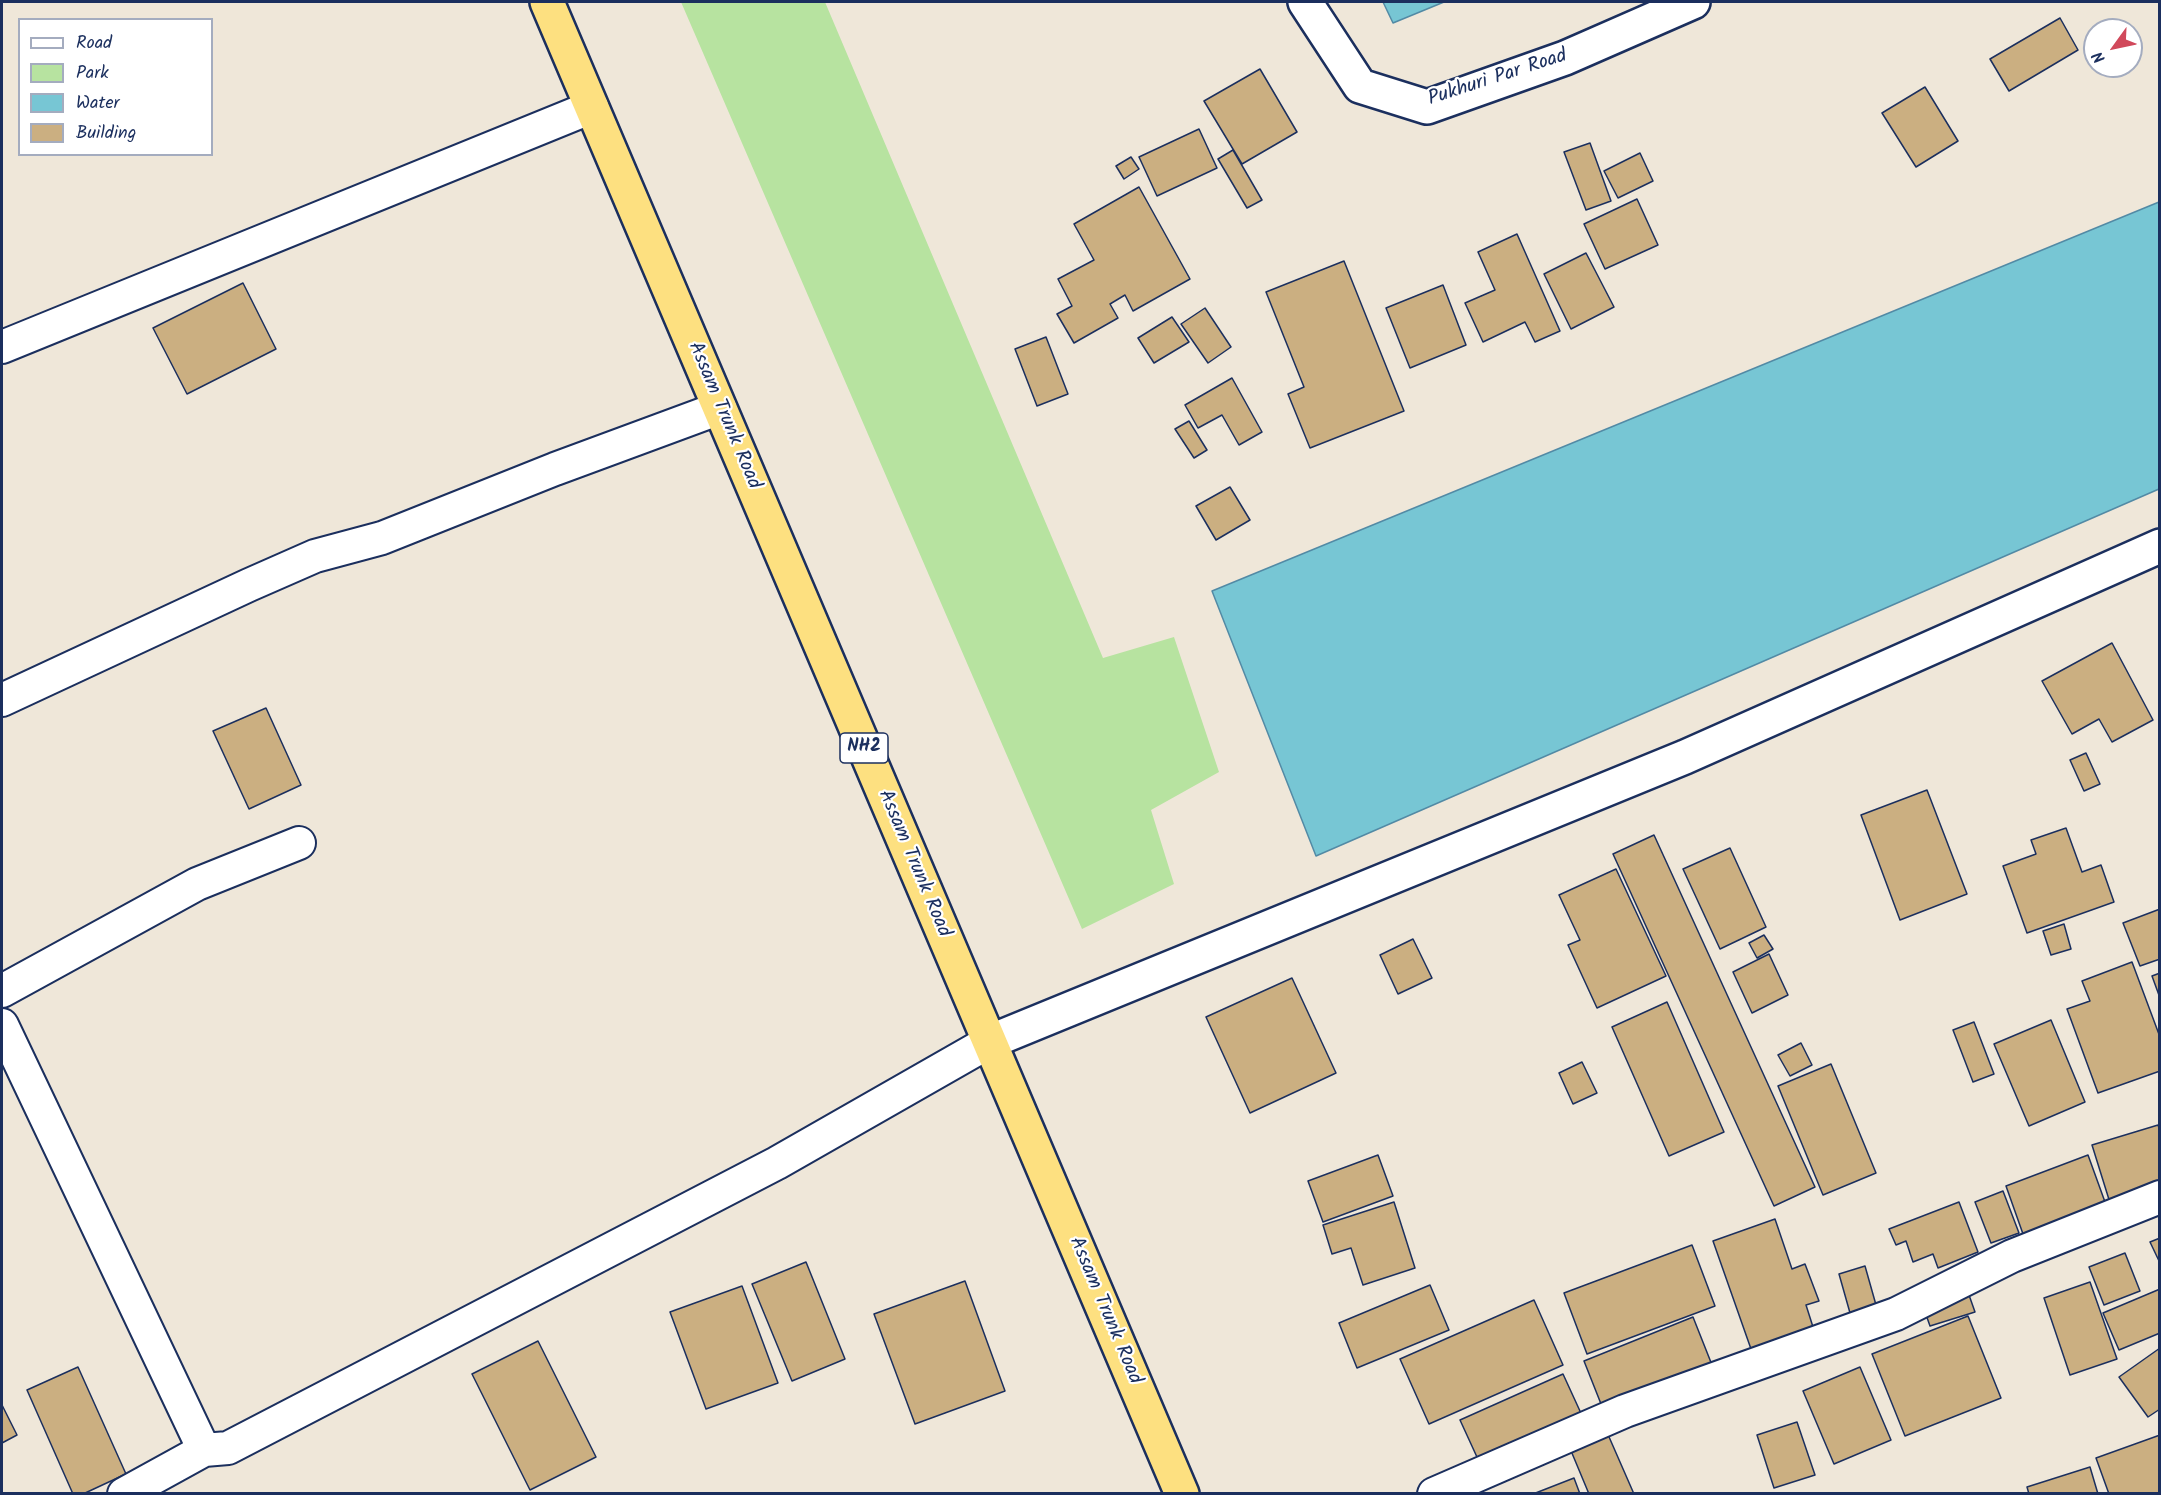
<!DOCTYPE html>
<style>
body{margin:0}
#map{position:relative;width:2161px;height:1495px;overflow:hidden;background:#efe7d9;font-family:Kalam,sans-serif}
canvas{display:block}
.frame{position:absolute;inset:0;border:3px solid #1b2f5e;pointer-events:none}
.legend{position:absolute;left:18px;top:18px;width:195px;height:138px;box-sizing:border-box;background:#fff;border:2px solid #a4acbf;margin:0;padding:8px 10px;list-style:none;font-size:18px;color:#1b2f5e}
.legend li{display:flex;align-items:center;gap:12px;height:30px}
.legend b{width:30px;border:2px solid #a4acbf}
.north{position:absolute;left:2083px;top:18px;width:60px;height:60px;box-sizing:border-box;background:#fff;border:2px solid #a4acbf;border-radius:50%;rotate:237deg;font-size:16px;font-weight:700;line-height:24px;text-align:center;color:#1b2f5e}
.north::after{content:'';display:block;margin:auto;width:21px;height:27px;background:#d1495b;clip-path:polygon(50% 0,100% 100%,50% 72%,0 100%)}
</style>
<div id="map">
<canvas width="2161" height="1495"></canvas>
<div class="frame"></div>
<ul class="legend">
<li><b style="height:8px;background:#fff"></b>Road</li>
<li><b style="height:16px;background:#b7e3a0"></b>Park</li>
<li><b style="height:16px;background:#77c6d4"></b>Water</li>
<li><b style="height:16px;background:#cbaf81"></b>Building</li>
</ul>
<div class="north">N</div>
</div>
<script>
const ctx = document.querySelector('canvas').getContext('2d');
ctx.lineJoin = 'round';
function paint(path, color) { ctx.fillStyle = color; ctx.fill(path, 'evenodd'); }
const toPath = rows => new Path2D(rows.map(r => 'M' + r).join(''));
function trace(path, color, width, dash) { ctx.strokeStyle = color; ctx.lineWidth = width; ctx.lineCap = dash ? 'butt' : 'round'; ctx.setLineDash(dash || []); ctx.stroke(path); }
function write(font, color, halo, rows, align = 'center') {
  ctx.font = font + ' Kalam,sans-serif'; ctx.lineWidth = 4.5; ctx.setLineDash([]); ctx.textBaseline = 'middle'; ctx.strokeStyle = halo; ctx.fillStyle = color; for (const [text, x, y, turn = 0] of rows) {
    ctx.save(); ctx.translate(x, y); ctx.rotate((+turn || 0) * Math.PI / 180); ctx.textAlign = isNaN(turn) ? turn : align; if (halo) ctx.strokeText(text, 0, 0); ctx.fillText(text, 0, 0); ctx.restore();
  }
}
const green = toPath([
 [681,2,825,2,1103,658,1174,637,1219,772,1151,810,1174,884,1082,929]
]);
const water = toPath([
 [1383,2,1444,2,1393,23,1383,2],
 [2159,202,2159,489,1316,856,1212,591,2159,202]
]);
const building = toPath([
 [2060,18,2078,50,2009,91,1990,59,2060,18],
 [1260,69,1297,132,1242,164,1204,101,1260,69],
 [1925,87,1958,141,1916,167,1882,113,1925,87],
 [1199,129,1217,168,1157,196,1139,157,1199,129],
 [1590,143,1611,201,1586,210,1564,152,1590,143],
 [1233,150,1262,200,1247,208,1218,159,1233,150],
 [1640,153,1653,181,1618,198,1604,171,1640,153],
 [1131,157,1139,169,1124,179,1116,166,1131,157],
 [1139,187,1190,279,1133,311,1125,295,1110,304,1118,318,1074,343,1057,314,1072,306,1058,279,1094,260,1074,224,1139,187],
 [1637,199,1658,245,1605,269,1584,224,1637,199],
 [1517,234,1560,331,1535,342,1525,322,1483,342,1465,303,1495,290,1478,252,1517,234],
 [1586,253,1614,307,1571,329,1544,274,1586,253],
 [1344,261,1404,411,1310,448,1288,394,1304,387,1266,292,1344,261],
 [243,283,276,349,187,394,153,328,243,283],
 [1443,285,1466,345,1410,368,1386,308,1443,285],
 [1205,308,1231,347,1208,363,1181,324,1205,308],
 [1172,317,1189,342,1154,363,1138,338,1172,317],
 [1046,337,1068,394,1037,406,1015,349,1046,337],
 [1232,378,1262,432,1239,445,1222,415,1198,428,1185,405,1232,378],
 [1189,421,1207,450,1194,458,1175,429,1189,421],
 [1230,487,1250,520,1216,540,1196,506,1230,487],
 [2112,643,2153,720,2112,742,2099,719,2072,734,2042,681,2112,643],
 [266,708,301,785,249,809,213,731,266,708],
 [2086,753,2100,784,2084,791,2070,760,2086,753],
 [1927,790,1967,894,1900,920,1861,815,1927,790],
 [2066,828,2082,872,2101,865,2114,902,2027,933,2003,866,2036,854,2031,840,2066,828],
 [1654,835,1815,1187,1774,1206,1613,854,1654,835],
 [1730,848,1766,927,1720,949,1683,869,1730,848],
 [1616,869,1666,976,1597,1008,1568,945,1580,940,1559,895,1616,869],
 [2160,909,2160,959,2140,966,2123,923,2160,909],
 [2064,924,2071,949,2051,955,2043,931,2064,924],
 [1764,935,1773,949,1757,958,1749,943,1764,935],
 [1413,939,1432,978,1398,994,1380,955,1413,939],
 [1769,954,1788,995,1752,1013,1733,972,1769,954],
 [2132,962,2160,1037,2160,1071,2098,1093,2067,1009,2090,1001,2082,981,2132,962],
 [2160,973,2160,998,2152,976,2160,973],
 [1292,978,1336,1073,1250,1113,1206,1017,1292,978],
 [1667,1002,1724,1132,1669,1156,1612,1027,1667,1002],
 [2051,1020,2085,1102,2029,1126,1994,1044,2051,1020],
 [1974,1022,1994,1074,1973,1082,1953,1030,1974,1022],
 [1801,1043,1812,1065,1790,1076,1778,1055,1801,1043],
 [1582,1062,1597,1093,1573,1104,1559,1073,1582,1062],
 [1831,1064,1876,1173,1823,1195,1778,1086,1831,1064],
 [2158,1125,2160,1131,2160,1191,2111,1206,2092,1145,2158,1125],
 [1378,1155,1393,1196,1323,1222,1308,1181,1378,1155],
 [2088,1155,2105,1202,2023,1234,2006,1186,2088,1155],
 [2003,1191,2019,1233,1991,1243,1975,1202,2003,1191],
 [1394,1202,1415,1268,1363,1285,1351,1248,1332,1254,1323,1225,1394,1202],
 [1959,1202,1978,1252,1938,1268,1933,1254,1913,1262,1906,1241,1896,1245,1889,1229,1959,1202],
 [1775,1219,1792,1269,1805,1264,1819,1301,1806,1305,1813,1327,1751,1349,1713,1241,1775,1219],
 [2160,1238,2160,1263,2150,1242,2160,1238],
 [1692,1245,1715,1306,1587,1354,1564,1293,1692,1245],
 [2125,1253,2140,1291,2104,1305,2089,1267,2125,1253],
 [806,1262,845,1359,792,1381,752,1284,806,1262],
 [1865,1266,1878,1312,1852,1320,1839,1274,1865,1266],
 [965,1281,1005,1391,915,1424,874,1314,965,1281],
 [2090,1282,2117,1359,2070,1375,2044,1298,2090,1282],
 [1430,1285,1449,1330,1357,1368,1339,1323,1430,1285],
 [742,1286,778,1383,706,1409,670,1312,742,1286],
 [2160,1289,2160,1333,2119,1350,2103,1313,2160,1289],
 [1969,1295,1975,1312,1930,1326,1924,1309,1969,1295],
 [1534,1300,1563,1365,1429,1424,1400,1359,1534,1300],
 [1968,1316,2001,1398,1905,1436,1872,1354,1968,1316],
 [1693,1317,1714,1370,1605,1414,1584,1361,1693,1317],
 [538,1341,596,1457,530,1490,472,1374,538,1341],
 [2160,1348,2160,1409,2148,1417,2119,1377,2160,1348],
 [78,1367,126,1474,83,1494,73,1494,27,1390,78,1367],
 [1860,1367,1891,1440,1834,1464,1803,1391,1860,1367],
 [1563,1374,1585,1422,1482,1468,1460,1420,1563,1374],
 [2,1405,17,1435,2,1443,2,1405],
 [1797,1422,1815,1475,1774,1488,1757,1435,1797,1422],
 [1606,1430,1634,1494,1589,1494,1569,1446,1606,1430],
 [2160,1435,2160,1494,2109,1494,2096,1458,2160,1435],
 [2090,1467,2098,1494,2029,1494,2027,1487,2090,1467],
 [1574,1478,1580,1494,1533,1494,1574,1478]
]);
const street = toPath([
 [2,347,592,107],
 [2,700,249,585,315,556,382,538,555,469,720,408],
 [2,991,197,884,299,843],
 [2,1025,204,1450],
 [124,1494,204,1450,228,1448,777,1163,989,1042],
 [1434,1494,1625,1411,1896,1314,2012,1256,2160,1197]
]);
const secondary = toPath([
 [1305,2,1360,86,1427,107,1565,58,1693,2],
 [989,1042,1685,757,2160,546]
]);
const highway = toPath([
 [547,2,1182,1494]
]);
const shields = [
 [864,748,48]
];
const shieldNames = [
 ["NH2",864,748]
];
const streetNames = [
 ["Pukhuri Par Road",1498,79,-18],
 ["Assam Trunk Road",723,416,67],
 ["Assam Trunk Road",913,864,67],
 ["Assam Trunk Road",1104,1311,67]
];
paint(green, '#b7e3a0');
paint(water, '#77c6d4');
trace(water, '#528aa5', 1.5);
paint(building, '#cbaf81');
trace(building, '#1b2f5e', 1.5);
trace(street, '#1b2f5e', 36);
trace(secondary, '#1b2f5e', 38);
trace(highway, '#1b2f5e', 38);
trace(street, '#fff', 32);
trace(secondary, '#fff', 33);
trace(highway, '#fde080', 33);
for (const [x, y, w] of shields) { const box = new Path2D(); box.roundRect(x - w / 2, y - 15, w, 30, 4.5); ctx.fillStyle = '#fff'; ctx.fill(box); trace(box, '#1b2f5e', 1.5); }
write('bold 18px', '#1b2f5e', null, shieldNames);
write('20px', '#1b2f5e', '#fff', streetNames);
</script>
